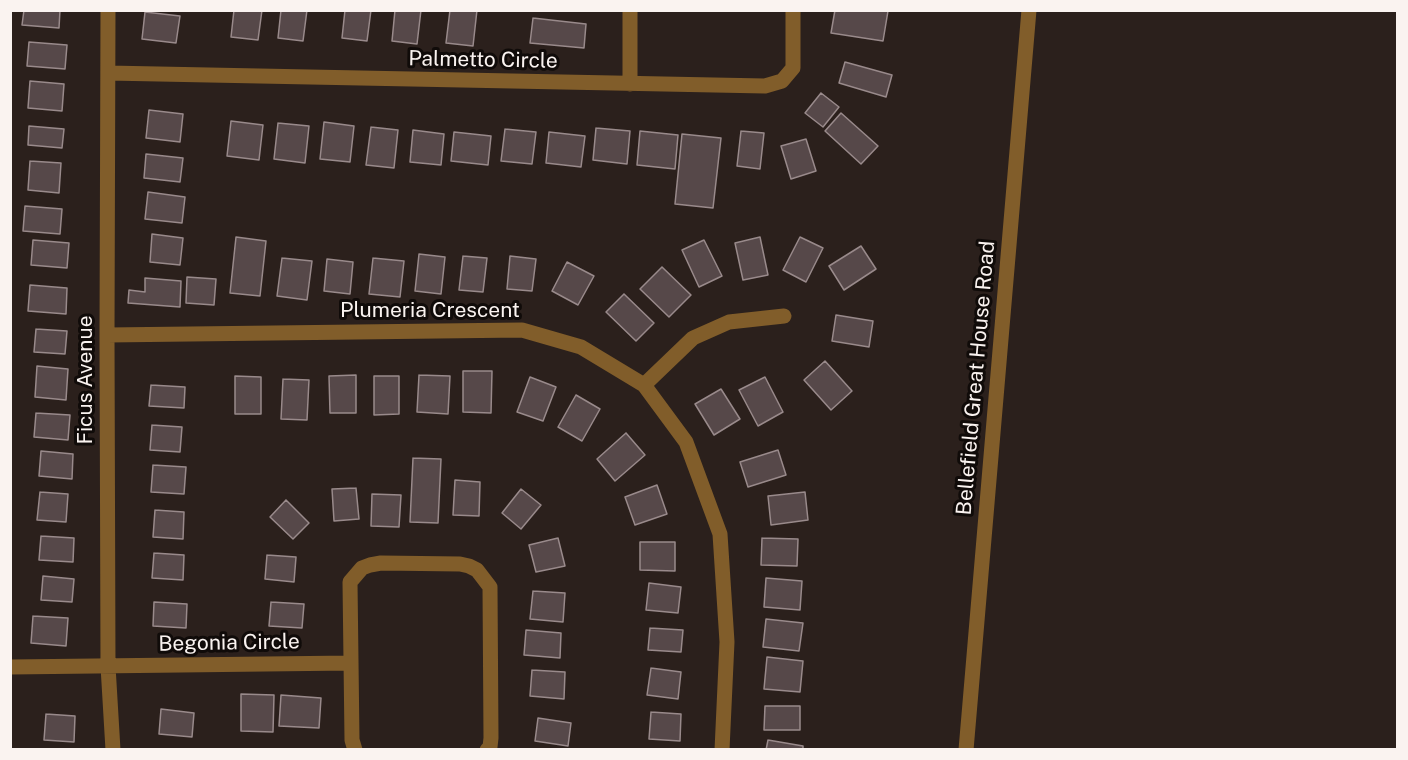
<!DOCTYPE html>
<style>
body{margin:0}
#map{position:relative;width:1408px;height:760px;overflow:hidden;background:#2b201c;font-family:"Public Sans",sans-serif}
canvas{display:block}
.frame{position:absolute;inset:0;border:12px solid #faf3f0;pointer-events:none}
</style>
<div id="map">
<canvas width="1408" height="760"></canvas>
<div class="frame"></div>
</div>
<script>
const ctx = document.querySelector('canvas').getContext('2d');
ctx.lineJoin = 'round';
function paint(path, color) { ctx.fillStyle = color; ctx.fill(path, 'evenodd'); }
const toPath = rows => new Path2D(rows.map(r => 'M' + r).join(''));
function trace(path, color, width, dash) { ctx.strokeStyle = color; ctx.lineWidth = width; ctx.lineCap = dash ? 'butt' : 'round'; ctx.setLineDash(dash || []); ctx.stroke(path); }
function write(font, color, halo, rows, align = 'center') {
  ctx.font = font + ' "Public Sans",sans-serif'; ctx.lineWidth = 6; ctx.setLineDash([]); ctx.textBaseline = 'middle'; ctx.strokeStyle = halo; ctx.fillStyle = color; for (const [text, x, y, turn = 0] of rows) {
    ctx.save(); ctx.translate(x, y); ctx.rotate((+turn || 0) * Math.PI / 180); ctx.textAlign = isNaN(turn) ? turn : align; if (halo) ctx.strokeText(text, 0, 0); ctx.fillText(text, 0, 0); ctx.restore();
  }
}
const building = toPath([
 [24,10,60,10,59,28,22,25,24,10],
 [234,10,262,10,258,40,231,37,234,10],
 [281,10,307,10,303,41,278,38,281,10],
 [345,10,371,10,367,41,342,38,345,10],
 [395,10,421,10,417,44,392,41,395,10],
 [450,10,477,10,473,46,446,43,450,10],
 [835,10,888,11,883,41,831,33,835,10],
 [145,12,180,16,176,43,142,39,145,12],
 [533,18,586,24,584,48,530,43,533,18],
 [29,42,67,45,65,69,27,66,29,42],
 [845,62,892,75,886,97,839,83,845,62],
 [30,81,64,84,62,111,28,108,30,81],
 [821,93,839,107,823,127,805,113,821,93],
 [149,110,183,114,180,142,146,138,149,110],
 [841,113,878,146,861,164,825,131,841,113],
 [231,121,263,125,259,160,227,156,231,121],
 [324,122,354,126,350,162,320,159,324,122],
 [278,123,309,126,305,163,274,159,278,123],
 [29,126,64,129,62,148,28,145,29,126],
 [371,127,398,130,394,168,366,165,371,127],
 [596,128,630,131,627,164,593,160,596,128],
 [505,129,536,132,532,164,501,161,505,129],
 [413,130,444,134,441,165,410,162,413,130],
 [640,131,678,135,675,169,637,165,640,131],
 [741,131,764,133,760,169,737,166,741,131],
 [454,132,491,136,488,165,451,161,454,132],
 [549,132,585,136,581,167,546,163,549,132],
 [682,134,721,138,713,208,675,204,682,134],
 [806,139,816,171,791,179,781,146,806,139],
 [146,154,183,158,180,182,144,178,146,154],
 [30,161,61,163,59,193,28,190,30,161],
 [148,192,185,197,182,223,145,219,148,192],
 [25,206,62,209,60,234,23,231,25,206],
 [152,234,183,238,180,265,150,262,152,234],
 [236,237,266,241,260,296,230,293,236,237],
 [760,237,768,275,743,280,735,243,760,237],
 [800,237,823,248,806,282,783,270,800,237],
 [33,240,69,243,67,268,31,265,33,240],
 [704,240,722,276,699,287,682,250,704,240],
 [861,246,876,269,844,290,829,266,861,246],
 [419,254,445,257,441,294,415,291,419,254],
 [463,256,487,258,483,292,459,290,463,256],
 [510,256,536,259,532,291,507,289,510,256],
 [282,258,312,261,307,300,277,296,282,258],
 [373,258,404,261,400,297,369,294,373,258],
 [327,259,353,262,350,294,324,291,327,259],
 [567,262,594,276,578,305,552,291,567,262],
 [662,267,691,295,669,317,640,289,662,267],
 [187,277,216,279,214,305,186,303,187,277],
 [145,278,181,281,180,307,128,303,129,290,145,292,145,278],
 [30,285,67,288,66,314,28,311,30,285],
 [624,294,654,323,636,341,606,312,624,294],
 [836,315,873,321,869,347,832,341,836,315],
 [36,329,67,331,65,354,34,352,36,329],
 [825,361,852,391,831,410,804,380,825,361],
 [37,366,68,369,66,400,35,397,37,366],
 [463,371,492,371,491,413,463,412,463,371],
 [356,375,356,413,330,413,329,376,356,375],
 [419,375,450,376,448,414,417,412,419,375],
 [235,376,261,377,261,414,235,414,235,376],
 [374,376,399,376,399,414,374,415,374,376],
 [530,377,556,387,543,421,517,412,530,377],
 [765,377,783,412,758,426,739,390,765,377],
 [283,379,309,380,307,420,281,419,283,379],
 [151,385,185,387,184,408,149,406,151,385],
 [721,389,740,419,714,435,695,404,721,389],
 [576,395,600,409,582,441,558,427,576,395],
 [36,413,70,415,68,440,34,437,36,413],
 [152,425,182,427,180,452,150,450,152,425],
 [626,433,645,455,615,481,597,459,626,433],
 [778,450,786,475,748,487,740,462,778,450],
 [41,451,73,454,72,479,39,476,41,451],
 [413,458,441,459,438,523,410,522,413,458],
 [153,465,186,467,184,494,151,492,153,465],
 [455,480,480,482,479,516,453,515,455,480],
 [657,485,667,514,635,525,625,497,657,485],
 [356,488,359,519,334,521,332,489,356,488],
 [521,489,541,505,521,529,502,513,521,489],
 [40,492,68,494,66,522,37,520,40,492],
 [805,492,808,520,771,525,768,496,805,492],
 [372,494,401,495,399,527,371,526,372,494],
 [286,500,309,523,293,539,270,517,286,500],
 [155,510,184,512,183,539,153,537,155,510],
 [41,536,74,538,73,562,39,560,41,536],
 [558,538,565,566,536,572,529,545,558,538],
 [762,538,798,539,797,566,761,565,762,538],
 [640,542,675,542,675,571,640,570,640,542],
 [154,553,184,555,183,580,152,578,154,553],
 [267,555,296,557,294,582,265,579,267,555],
 [43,576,74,579,72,602,41,600,43,576],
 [766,578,802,581,800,610,764,607,766,578],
 [649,583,681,587,678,613,646,610,649,583],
 [533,591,565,593,563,622,530,619,533,591],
 [154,602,187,604,186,628,153,626,154,602],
 [271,602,304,604,302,628,269,626,271,602],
 [33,616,68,618,66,646,31,643,33,616],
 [766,619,803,623,799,651,763,647,766,619],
 [650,628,683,630,681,652,648,650,650,628],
 [526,630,561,633,560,658,524,655,526,630],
 [767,657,803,661,800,692,764,689,767,657],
 [651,668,681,672,678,699,647,695,651,668],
 [532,670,565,672,564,699,530,696,532,670],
 [241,694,274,695,273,732,241,731,241,694],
 [281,695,321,698,319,728,279,726,281,695],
 [765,706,800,706,800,730,764,730,765,706],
 [161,709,194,713,192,737,159,734,161,709],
 [651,712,681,714,680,741,649,739,651,712],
 [46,714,75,716,74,742,44,740,46,714],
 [538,718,571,723,568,746,535,741,538,718],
 [768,740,803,746,803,750,766,750,768,740]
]);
const minor = toPath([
 [108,10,107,335,108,666,113,750],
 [108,73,765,86,782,81,793,68,793,10],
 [630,84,630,10],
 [107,335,522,330,581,347,644,385,686,442,720,534,727,642,722,750],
 [644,385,693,338,729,322,784,316],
 [10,667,351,663],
 [355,750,352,740,350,582,362,568,370,565,381,563,460,564,469,566,477,570,490,587,491,738,490,747,487,750],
 [966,750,1029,10]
]);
const streetNames = [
 ["Palmetto Circle",483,60,1],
 ["Plumeria Crescent",430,311],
 ["Bellefield Great House Road",976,378,-85],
 ["Ficus Avenue",86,380,-90],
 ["Begonia Circle",229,643,-1]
];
paint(building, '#564849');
trace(building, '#998a8b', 1.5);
trace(minor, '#815d2a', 15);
write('21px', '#faf3f0', '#100b09', streetNames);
</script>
